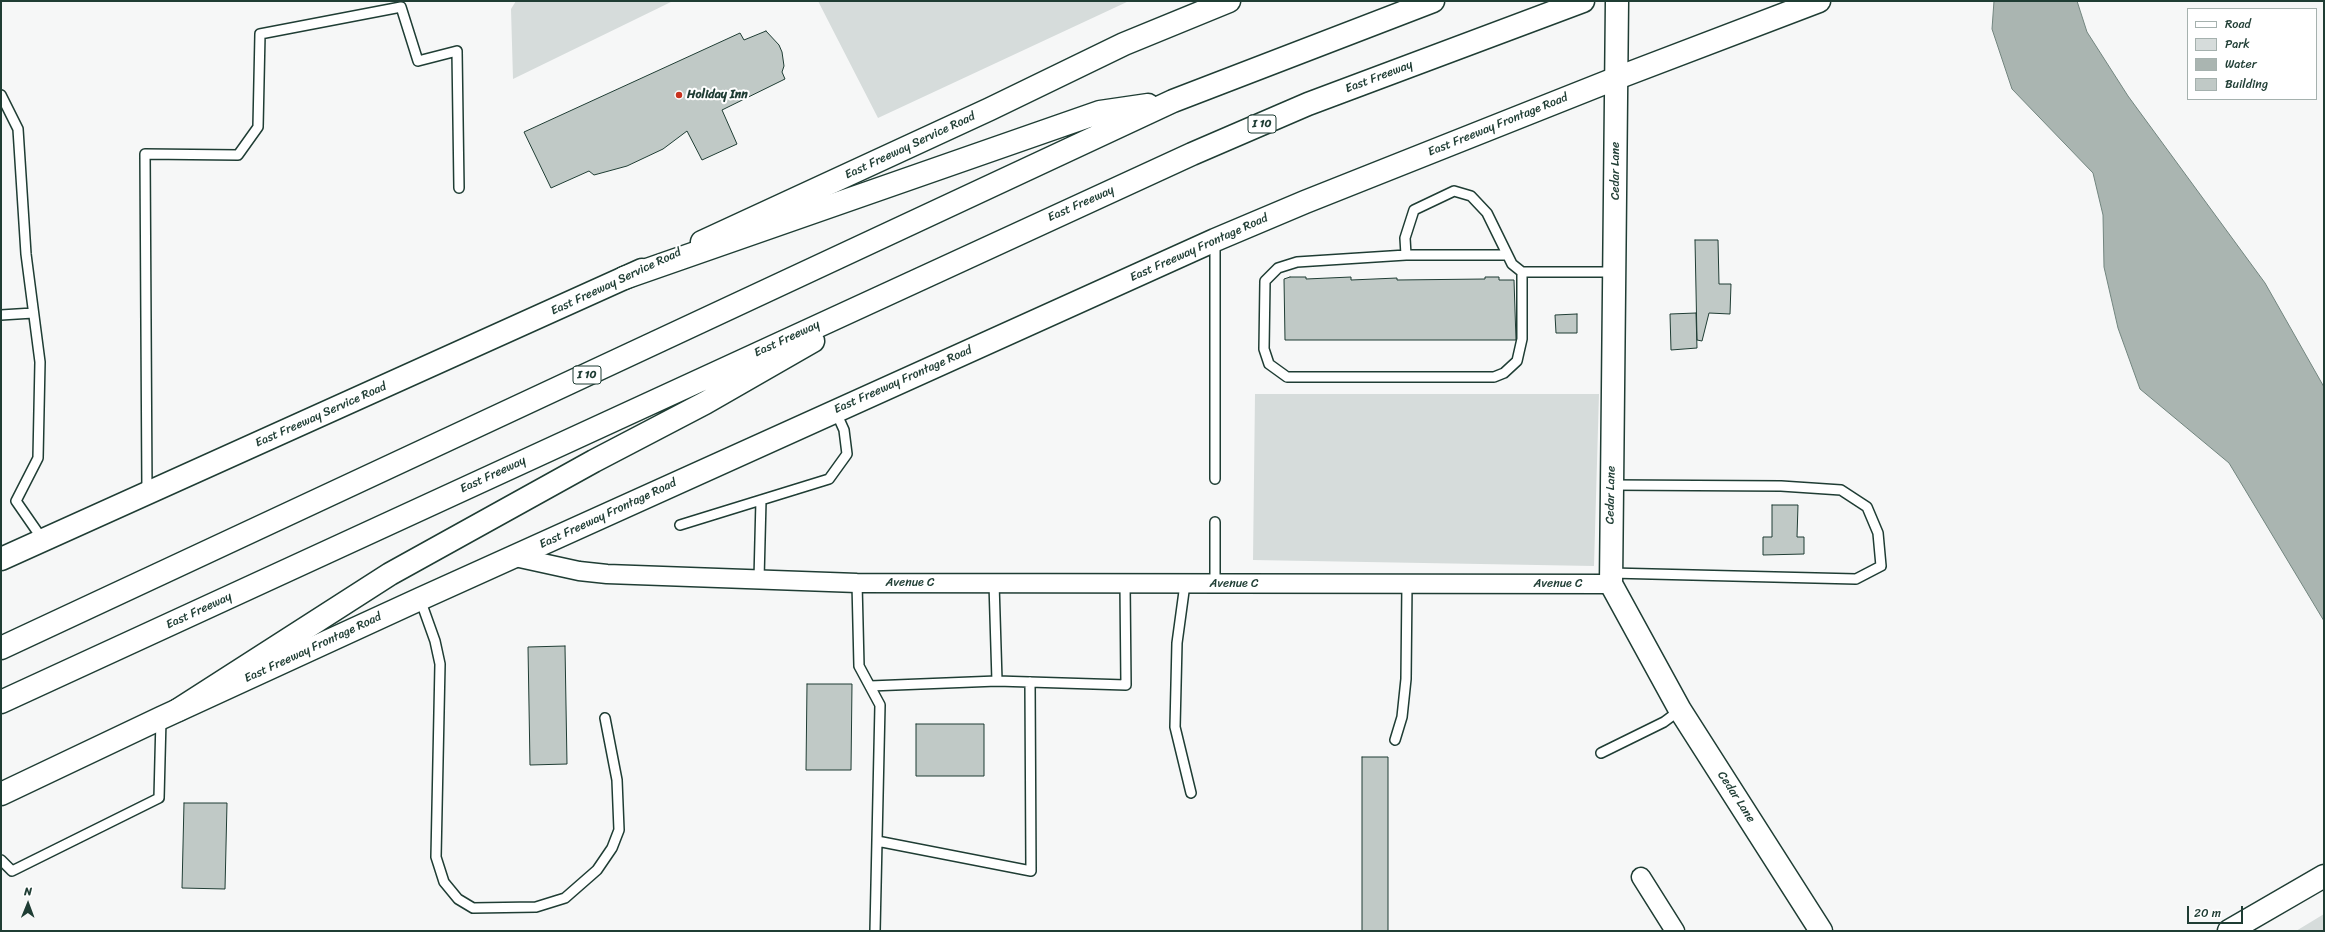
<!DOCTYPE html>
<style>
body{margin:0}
#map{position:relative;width:2325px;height:932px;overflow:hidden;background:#f6f7f7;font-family:Sriracha,sans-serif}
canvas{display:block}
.frame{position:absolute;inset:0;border:2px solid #1f3d34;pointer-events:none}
.legend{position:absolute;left:2187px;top:8px;width:130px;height:92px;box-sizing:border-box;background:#fff;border:1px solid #a5b1ae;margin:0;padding:5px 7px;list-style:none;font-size:12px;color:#1f3d34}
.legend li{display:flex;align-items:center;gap:8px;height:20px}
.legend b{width:20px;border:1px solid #a5b1ae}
.north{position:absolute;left:8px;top:884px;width:40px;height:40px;-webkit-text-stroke:3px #fff;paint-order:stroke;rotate:1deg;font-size:11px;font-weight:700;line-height:16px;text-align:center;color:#1f3d34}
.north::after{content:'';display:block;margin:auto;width:14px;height:18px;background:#1f3d34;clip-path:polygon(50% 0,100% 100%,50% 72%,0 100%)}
.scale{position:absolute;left:2187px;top:906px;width:56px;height:18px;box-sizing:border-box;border:2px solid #1f3d34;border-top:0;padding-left:5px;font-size:12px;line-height:14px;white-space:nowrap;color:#1f3d34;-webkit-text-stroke:3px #fff;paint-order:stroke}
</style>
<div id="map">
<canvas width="2325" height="932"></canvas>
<div class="frame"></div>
<ul class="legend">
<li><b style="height:5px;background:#fff"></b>Road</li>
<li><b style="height:11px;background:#d6dcdb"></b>Park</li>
<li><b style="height:11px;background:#aab5b1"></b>Water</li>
<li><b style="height:11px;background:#c0c9c6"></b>Building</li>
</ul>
<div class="north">N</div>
<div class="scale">20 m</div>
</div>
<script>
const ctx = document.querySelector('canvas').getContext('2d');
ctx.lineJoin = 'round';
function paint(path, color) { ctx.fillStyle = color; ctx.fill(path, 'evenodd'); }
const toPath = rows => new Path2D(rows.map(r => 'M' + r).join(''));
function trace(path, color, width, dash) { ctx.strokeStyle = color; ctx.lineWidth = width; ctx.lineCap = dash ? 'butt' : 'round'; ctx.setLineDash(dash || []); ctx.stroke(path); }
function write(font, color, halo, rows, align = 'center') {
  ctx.font = font + ' Sriracha,sans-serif'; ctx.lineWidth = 4; ctx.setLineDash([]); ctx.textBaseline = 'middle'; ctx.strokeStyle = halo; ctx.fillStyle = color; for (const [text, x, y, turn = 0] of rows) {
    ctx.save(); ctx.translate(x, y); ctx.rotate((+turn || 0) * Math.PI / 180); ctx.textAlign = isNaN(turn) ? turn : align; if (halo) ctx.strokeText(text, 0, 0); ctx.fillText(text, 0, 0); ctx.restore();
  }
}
const green = toPath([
 [516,1,673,1,513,79,511,9],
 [818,1,1129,1,878,118],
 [1255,394,1599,394,1594,566,1253,560],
 [2324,914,2324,931,2296,931]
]);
const water = toPath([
 [1994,1,2077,1,2087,32,2128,96,2265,283,2324,387,2324,621,2229,463,2140,389,2118,328,2104,267,2103,215,2093,173,2012,89,1992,29,1994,1]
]);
const building = toPath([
 [766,31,779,45,782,52,784,66,782,72,785,79,722,110,737,144,702,160,687,131,663,149,627,166,594,175,589,171,551,188,524,132,740,33,744,40,766,31],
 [1695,240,1718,240,1719,284,1731,284,1730,314,1709,313,1702,341,1697,340,1695,240],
 [1290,277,1306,277,1306,279,1351,277,1351,280,1397,278,1397,280,1485,279,1485,277,1499,277,1499,280,1514,280,1516,340,1285,340,1284,279,1290,277],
 [1696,313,1697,348,1671,350,1670,314,1696,313],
 [1577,314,1577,333,1556,333,1555,315,1577,314],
 [1772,505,1798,505,1797,537,1804,537,1804,554,1763,555,1763,537,1772,537,1772,505],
 [565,646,567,764,530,765,528,647,565,646],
 [807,684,852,684,851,770,806,770,807,684],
 [916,724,984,724,984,776,916,776,916,724],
 [1362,757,1388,757,1388,931,1362,931,1362,757],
 [184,803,227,803,225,889,182,888,184,803]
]);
const service = toPath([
 [1,95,18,129,26,254,40,362,38,458,16,501,43,540],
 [1215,240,1215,479],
 [1406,255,1297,262,1278,268,1265,281,1264,349,1269,364,1287,377,1494,377,1504,373,1517,361,1522,339,1522,272],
 [1507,255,1406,255,1405,238,1414,210,1454,191,1471,196,1487,213,1512,264,1522,272,1614,272],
 [1,315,33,313],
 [147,492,145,154,238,155,258,127,260,34,401,7,418,61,457,51,459,188],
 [680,525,829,479,847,454,844,430,835,410],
 [1611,573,1856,579,1881,566,1878,533,1867,507,1841,490,1781,486,1611,485],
 [759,579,761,500],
 [857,583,859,666,880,705,875,931],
 [1185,584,1177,643,1175,727,1191,793],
 [1215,584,1215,522],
 [420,599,435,641,440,664,436,857,444,882,458,899,473,908,536,907,565,898,597,870,612,848,619,830,617,780,605,718],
 [997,681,1126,685,1125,584],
 [870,686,997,681,994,583],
 [1395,740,1402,717,1406,679,1407,584],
 [1601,753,1664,722,1680,710],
 [877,841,1031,871,1030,682],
 [1,860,12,871,159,798,161,719]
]);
const minor = toPath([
 [515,557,579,571,607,574,857,583,1611,584],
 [1641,877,1675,931]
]);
const tertiary = toPath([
 [1617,1,1611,584,1680,710,1821,931],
 [2229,931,2324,876]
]);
const secondary = toPath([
 [702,242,990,109,1124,44,1229,1],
 [1,559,642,270],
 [1,794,161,718,420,599,1215,240,1305,202,1617,78,1819,1]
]);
const motorway = toPath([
 [624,278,1100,112,1148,105],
 [1,648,1173,101,1433,1],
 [1,702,1192,154,1308,104,1583,1],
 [178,710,390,574,594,461,705,403,813,341]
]);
const markers = [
 [679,95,4,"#c8321e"]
];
const shields = [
 [1262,124,28],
 [587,375,28]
];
const shieldNames = [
 ["I 10",1262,124],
 ["I 10",587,375]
];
const streetNames = [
 ["East Freeway",1379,77,-21],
 ["East Freeway Frontage Road",1498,125,-22],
 ["East Freeway Service Road",910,146,-25],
 ["Cedar Lane",1616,171,-90],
 ["East Freeway",1081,204,-24],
 ["East Freeway Frontage Road",1199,248,-24],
 ["East Freeway Service Road",616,282,-25],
 ["East Freeway",787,339,-25],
 ["East Freeway Frontage Road",903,380,-24],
 ["East Freeway Service Road",321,415,-24],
 ["East Freeway",493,475,-25],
 ["Cedar Lane",1611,495,-89],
 ["East Freeway Frontage Road",608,514,-25],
 ["Avenue C",910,583],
 ["Avenue C",1234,584],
 ["Avenue C",1558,584],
 ["East Freeway",199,611,-25],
 ["East Freeway Frontage Road",313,648,-25],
 ["Cedar Lane",1736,797,57]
];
const poiNames = [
 ["Holiday Inn",687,95]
];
paint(green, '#d6dcdb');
paint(water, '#aab5b1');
trace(water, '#72857f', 1);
paint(building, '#c0c9c6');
trace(building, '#1f3d34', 1);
trace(service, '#1f3d34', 12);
trace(minor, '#1f3d34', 21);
trace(tertiary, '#1f3d34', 25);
trace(secondary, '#1f3d34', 25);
trace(motorway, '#1f3d34', 25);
trace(service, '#fff', 9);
trace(minor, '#fff', 18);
trace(tertiary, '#fff', 22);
trace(secondary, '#fff', 22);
trace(motorway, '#fff', 22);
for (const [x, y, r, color] of markers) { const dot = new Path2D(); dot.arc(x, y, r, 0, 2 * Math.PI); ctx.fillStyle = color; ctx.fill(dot); trace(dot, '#fff', 1.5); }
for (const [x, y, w] of shields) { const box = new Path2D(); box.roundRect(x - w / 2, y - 9, w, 18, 3); ctx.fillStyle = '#fff'; ctx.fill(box); trace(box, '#1f3d34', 1); }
write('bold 11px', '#1f3d34', null, shieldNames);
write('12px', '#1f3d34', '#fff', streetNames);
write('bold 12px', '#1f3d34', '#fff', poiNames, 'left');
</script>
